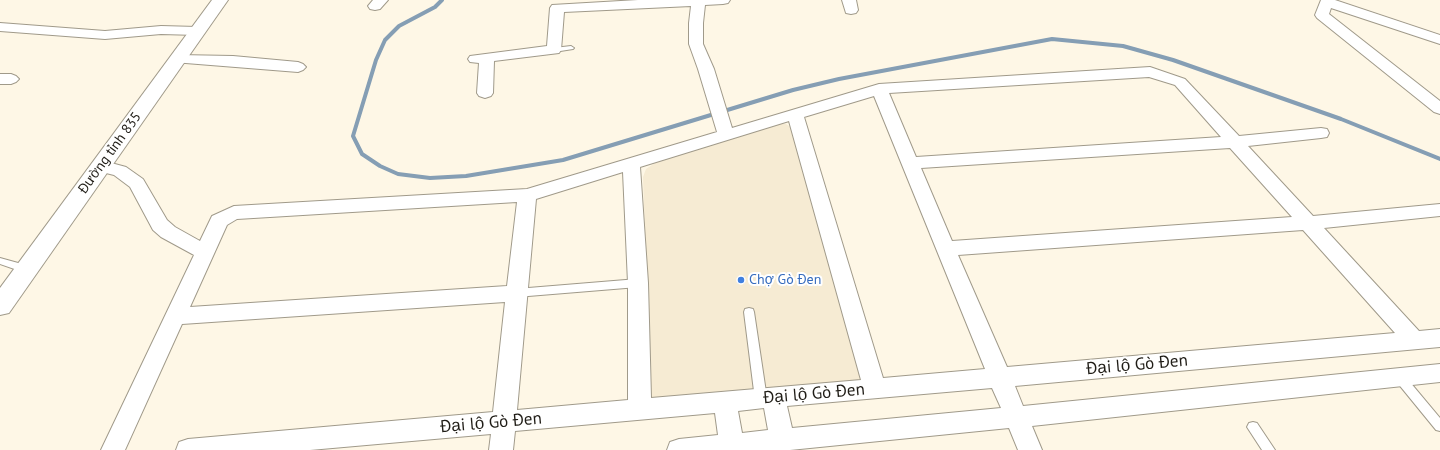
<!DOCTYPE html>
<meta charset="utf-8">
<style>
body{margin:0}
canvas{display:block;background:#fef7e6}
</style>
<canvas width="1440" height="450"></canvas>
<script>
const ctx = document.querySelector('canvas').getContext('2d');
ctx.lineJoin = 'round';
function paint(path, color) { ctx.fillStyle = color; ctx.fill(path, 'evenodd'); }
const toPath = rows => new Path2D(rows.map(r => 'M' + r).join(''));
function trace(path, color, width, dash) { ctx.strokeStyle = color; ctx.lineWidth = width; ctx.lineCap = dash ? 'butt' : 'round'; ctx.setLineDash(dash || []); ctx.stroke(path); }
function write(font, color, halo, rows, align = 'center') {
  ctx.font = font + ' "PT Sans",sans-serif'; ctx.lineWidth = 4; ctx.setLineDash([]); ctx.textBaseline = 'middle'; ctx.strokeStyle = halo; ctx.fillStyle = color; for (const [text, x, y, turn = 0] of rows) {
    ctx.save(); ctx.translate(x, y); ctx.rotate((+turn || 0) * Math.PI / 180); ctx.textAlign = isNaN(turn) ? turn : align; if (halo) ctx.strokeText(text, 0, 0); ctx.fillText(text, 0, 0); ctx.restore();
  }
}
const built = toPath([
 [779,123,786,124,792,128,863,382,651,401,643,177,646,169,655,163]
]);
const stream = toPath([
 [442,0,435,7,399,26,385,40,376,60,353,136,362,154,380,166,398,174,430,178,466,176,563,160,793,90,839,79,1052,39,1123,46,1173,60,1341,119,1440,159]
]);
const lane = toPath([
 [571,46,574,48,573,49,554,52,551,50,554,48,571,46],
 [0,258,29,266,31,269,29,272,26,273,0,264,0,258],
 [638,279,641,280,643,283,641,286,638,287,516,297,513,296,511,293,513,290,516,289,638,279],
 [749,308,753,309,754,312,767,399,765,402,761,404,757,402,755,399,744,312,745,309,749,308],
 [1400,373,1404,375,1440,418,1440,431,1436,430,1396,381,1395,378,1396,375,1400,373],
 [1253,422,1257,423,1275,450,1262,450,1247,427,1249,423,1253,422]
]);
const street = toPath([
 [373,0,388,0,380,9,375,10,370,9,368,6,373,0],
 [638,0,730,0,728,3,723,4,705,5,703,23,703,44,714,69,732,128,879,84,1150,67,1185,79,1239,136,1321,128,1327,129,1329,133,1327,137,1321,138,1248,146,1313,216,1440,204,1440,216,1324,228,1419,331,1440,329,1440,347,1015,386,1023,406,1440,364,1440,382,1032,426,1042,450,1018,450,1009,428,790,450,667,450,670,442,679,439,718,435,715,413,515,431,513,450,489,450,491,434,310,450,176,450,179,442,188,439,493,412,505,302,182,324,125,450,101,450,194,255,161,237,153,230,130,187,114,175,94,170,91,166,94,162,100,160,126,167,143,179,167,220,175,227,200,241,212,216,234,206,527,189,717,132,698,69,689,44,689,23,691,6,564,12,561,50,559,53,494,61,493,93,491,96,485,98,479,96,477,93,479,63,470,62,468,59,470,56,547,46,550,8,552,5,638,0],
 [1149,77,1175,85,1221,137,916,157,889,93,1149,77],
 [874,96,985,369,883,378,804,117,874,96],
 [789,121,861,380,651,398,648,283,640,167,789,121],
 [1230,148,1292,217,952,241,921,168,1230,148],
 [623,172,628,283,628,400,517,410,536,199,623,172],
 [517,202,507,286,190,307,227,225,237,219,517,202],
 [1303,230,1395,333,1007,367,958,255,1303,230],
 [992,388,1001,408,792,428,787,406,992,388],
 [764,408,768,430,742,433,738,411,764,408],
 [842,0,856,0,858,10,856,13,851,14,846,13,842,0],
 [1321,0,1335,0,1440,35,1440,44,1331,8,1329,14,1440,101,1440,114,1434,112,1317,18,1315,15,1321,0],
 [0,23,105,31,161,26,197,27,202,28,204,31,202,34,197,35,161,34,105,39,0,31,0,23],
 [178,55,233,56,298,62,303,64,306,67,303,70,298,72,173,62,171,59,173,56,178,55],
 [0,74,11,74,16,76,19,79,16,82,11,84,0,84,0,74]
]);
const secondary = toPath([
 [212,0,228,0,9,313,0,315,0,288,212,0]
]);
const markers = [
 [741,280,4,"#3f7fe0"]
];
const streetNames = [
 ["Đường tỉnh 835",110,153,-54]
];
const shopNames = [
 ["Chợ Gò Đen",749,280]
];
const nearStreetnames = [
 ["Đại lộ Gò Đen",1137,365,-5],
 ["Đại lộ Gò Đen",814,394,-5],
 ["Đại lộ Gò Đen",491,423,-5]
];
paint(built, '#f6ebd3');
trace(stream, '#859eb4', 4);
trace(lane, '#a09a8a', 2);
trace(street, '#a09a8a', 2);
trace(secondary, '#a09a8a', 2);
paint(lane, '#fff');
paint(street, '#fff');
paint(secondary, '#fff');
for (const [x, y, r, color] of markers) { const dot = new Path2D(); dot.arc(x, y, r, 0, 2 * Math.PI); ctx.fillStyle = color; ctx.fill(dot); trace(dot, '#fff', 1.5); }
write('14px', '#201d17', '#fff', streetNames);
write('14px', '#366cbe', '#fff', shopNames, 'left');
write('17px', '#201d17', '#fff', nearStreetnames);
</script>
